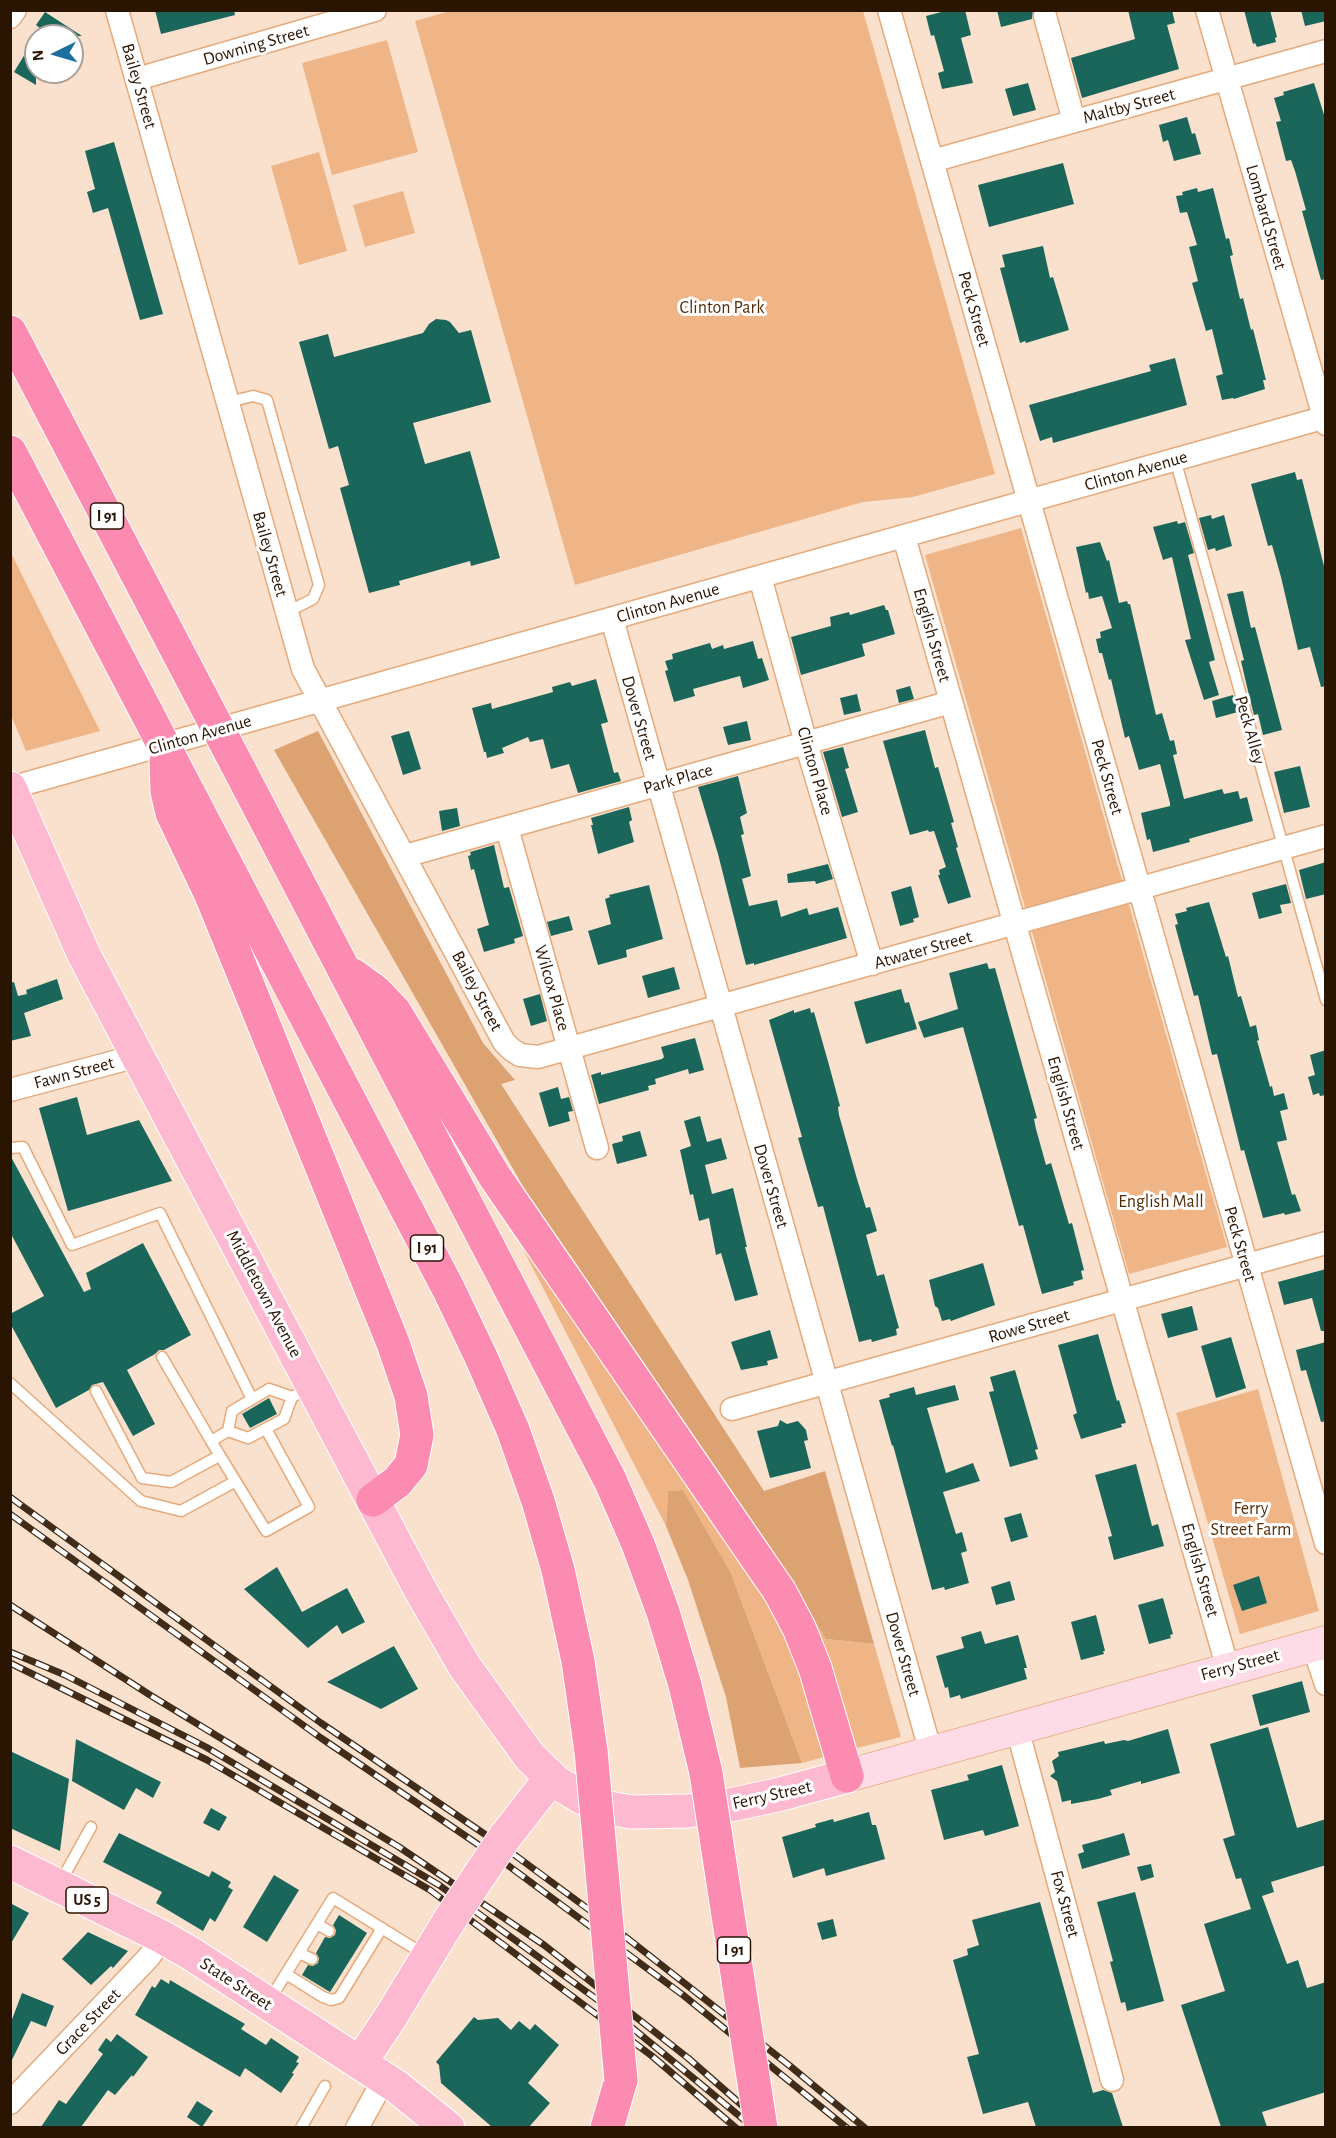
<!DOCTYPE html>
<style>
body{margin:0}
#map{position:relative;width:1336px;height:2138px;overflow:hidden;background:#fae1ce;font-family:"Alegreya Sans",sans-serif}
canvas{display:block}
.frame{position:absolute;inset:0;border:12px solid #2a1402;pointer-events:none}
.north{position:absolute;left:24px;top:24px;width:60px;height:60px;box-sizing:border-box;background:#fff;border:2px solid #aaa19a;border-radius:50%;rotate:265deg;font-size:16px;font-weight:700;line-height:24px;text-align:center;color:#2a1402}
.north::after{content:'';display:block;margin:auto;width:21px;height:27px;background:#1a6f9f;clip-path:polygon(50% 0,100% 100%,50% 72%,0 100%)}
</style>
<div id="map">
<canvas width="1336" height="2138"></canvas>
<div class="frame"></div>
<div class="north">N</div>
</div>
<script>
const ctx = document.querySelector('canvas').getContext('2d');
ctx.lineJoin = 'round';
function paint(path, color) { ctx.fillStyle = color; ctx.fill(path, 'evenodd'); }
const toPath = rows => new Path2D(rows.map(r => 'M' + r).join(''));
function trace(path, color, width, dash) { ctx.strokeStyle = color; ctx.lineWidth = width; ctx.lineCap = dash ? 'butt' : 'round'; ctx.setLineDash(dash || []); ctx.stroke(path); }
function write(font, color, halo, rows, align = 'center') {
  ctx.font = font + ' "Alegreya Sans",sans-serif'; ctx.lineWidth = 6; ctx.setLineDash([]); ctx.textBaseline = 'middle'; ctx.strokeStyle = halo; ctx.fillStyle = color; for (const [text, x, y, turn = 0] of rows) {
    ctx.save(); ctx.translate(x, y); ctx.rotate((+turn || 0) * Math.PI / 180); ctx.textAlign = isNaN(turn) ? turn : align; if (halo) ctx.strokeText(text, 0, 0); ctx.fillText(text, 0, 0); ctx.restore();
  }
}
const green = toPath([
 [453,10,863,11,995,474,913,497,863,502,575,585,415,21],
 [387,40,418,152,332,175,302,63],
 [319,152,347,251,299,265,271,166],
 [403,191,415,233,365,247,353,205],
 [1021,528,1227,1247,1129,1274,925,555],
 [10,553,11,553,100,731,26,751,11,715],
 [509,1222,790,1634,824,1757,802,1763,730,1571,683,1490,668,1491,666,1526],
 [1258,1389,1319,1611,1240,1634,1176,1413],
 [801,1598,826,1639,874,1644,901,1737,853,1749]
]);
const forest = toPath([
 [318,731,483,1043,515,1080,501,1084,764,1491,825,1471,874,1644,826,1639,767,1542,524,1188,274,750],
 [683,1490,730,1571,802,1763,740,1768,726,1697,688,1580,666,1526,668,1491]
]);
const building = toPath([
 [155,10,234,10,235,15,161,34],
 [949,10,965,10,971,35,961,38,973,83,942,89,938,73,944,71,934,35,931,36,926,16],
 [997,10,1033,10,1032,19,1001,27],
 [1128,10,1172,10,1175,23,1167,25,1179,69,1082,98,1071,58,1135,39],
 [1244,10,1270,10,1277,37,1275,38,1276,42,1257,47,1255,43,1253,44],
 [1301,10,1326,10,1326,21,1305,26],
 [45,12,82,36,36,36,41,29,36,25],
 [25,54,36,60,36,85,14,72],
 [1028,83,1036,110,1013,116,1005,89],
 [1314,83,1326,121,1326,279,1321,280,1302,211,1306,210,1295,171,1291,160,1286,161,1276,122,1281,121,1274,98,1284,95,1283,92],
 [1187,117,1192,134,1195,133,1201,154,1174,161,1168,140,1163,142,1159,125],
 [114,142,163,314,140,320,108,208,93,213,87,192,95,189,85,151],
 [1063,163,1074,204,989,227,978,185],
 [1197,188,1198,192,1213,188,1226,239,1229,238,1233,255,1230,256,1240,299,1243,298,1251,330,1253,329,1266,380,1263,380,1265,389,1234,399,1233,398,1222,400,1216,376,1223,374,1212,329,1206,331,1192,283,1198,281,1189,247,1197,245,1187,212,1180,213,1176,196,1183,195,1182,192],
 [1043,246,1050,278,1053,277,1069,330,1026,343,1025,341,1020,343,1000,268,1005,267,1002,255],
 [436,319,446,320,450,322,459,333,471,330,491,402,413,423,425,464,470,451,500,558,471,566,470,561,399,581,400,585,369,593,340,488,349,485,338,446,329,449,299,342,328,334,334,357,423,333,429,324],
 [1175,358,1187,405,1053,443,1052,437,1040,441,1029,405,1151,371,1149,365],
 [1295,472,1297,480,1302,479,1326,574,1326,686,1321,687,1310,647,1298,650,1281,577,1272,545,1268,546,1251,484],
 [1211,515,1212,519,1224,515,1232,546,1216,551,1215,548,1208,550,1199,518],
 [1177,521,1178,524,1185,522,1194,553,1188,555,1215,660,1209,662,1219,695,1204,700,1185,640,1191,639,1172,557,1163,560,1153,527],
 [1100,542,1107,561,1109,560,1119,603,1127,601,1128,604,1130,604,1156,715,1162,713,1170,741,1174,740,1177,754,1173,755,1184,799,1222,789,1224,794,1238,791,1240,799,1247,797,1253,821,1199,836,1189,839,1190,842,1153,852,1150,839,1147,840,1141,813,1170,806,1170,803,1160,764,1139,770,1129,736,1125,738,1111,679,1109,680,1102,653,1099,653,1096,639,1101,638,1100,632,1112,628,1102,596,1089,599,1088,592,1086,593,1076,547],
 [1243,591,1251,628,1255,627,1282,730,1263,735,1258,714,1254,715,1248,691,1241,661,1244,660,1227,594],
 [884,605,886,610,888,610,895,634,862,644,865,656,801,675,791,637,831,626,830,617,849,612,850,615],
 [753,641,758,659,762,658,769,680,743,688,740,676,693,689,695,696,674,702,665,671,668,670,665,661,673,659,672,654,710,643,712,649,723,645,724,649],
 [596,679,608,722,601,724,614,773,618,772,621,781,578,793,569,764,551,769,543,739,530,742,528,737,502,748,504,753,487,758,486,752,484,752,472,708,491,703,492,709,553,692,552,687,570,682,572,686],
 [910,686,914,699,899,703,896,690],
 [857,694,861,711,844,715,840,698],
 [1233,695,1238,712,1216,718,1212,701],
 [747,721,751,740,728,745,723,727],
 [925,730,935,768,938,767,954,822,951,823,958,847,956,848,971,897,948,904,938,875,940,875,939,870,946,867,934,831,929,832,928,830,910,835,909,832,883,741],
 [409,731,421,769,403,775,391,736],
 [843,747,849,768,845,769,858,812,842,817,823,752],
 [1300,766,1310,807,1284,813,1274,772],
 [738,776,747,813,740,817,744,834,741,835,751,876,742,879,749,906,777,900,781,917,807,908,809,915,838,907,847,938,754,965,754,963,746,965,718,854,698,787],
 [629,807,632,820,629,822,634,842,598,854,591,825,593,825,591,818],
 [457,808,460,826,442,831,439,811],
 [494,845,504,888,509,887,523,936,514,939,515,943,484,952,477,929,489,925,474,869,471,870,468,856,471,855,470,852],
 [1326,862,1326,894,1306,899,1299,870],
 [828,864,833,879,816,884,815,881,788,883,787,874],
 [1286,884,1291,903,1280,905,1282,913,1259,919,1252,893],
 [649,885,663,939,626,950,627,957,598,965,588,931,611,924,605,899,610,897,609,895],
 [911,886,919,917,913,919,914,922,900,926,891,892],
 [1209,902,1226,957,1228,956,1238,997,1241,996,1250,1027,1256,1025,1259,1040,1257,1041,1258,1044,1270,1087,1272,1086,1274,1096,1284,1093,1288,1109,1280,1111,1287,1140,1277,1142,1292,1195,1295,1194,1301,1211,1285,1215,1284,1213,1263,1218,1244,1150,1241,1151,1217,1054,1212,1055,1198,995,1194,996,1175,925,1178,924,1175,914,1187,911,1186,908],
 [569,916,573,930,551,936,547,922],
 [987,963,989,969,995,968,1037,1118,1034,1119,1036,1129,1046,1165,1051,1163,1069,1224,1072,1223,1084,1270,1081,1271,1083,1279,1073,1282,1074,1285,1042,1294,1023,1225,1019,1226,963,1027,924,1038,918,1022,958,1009,949,973],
 [674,967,680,989,648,998,642,976],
 [57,979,63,999,24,1013,31,1036,10,1041,10,983,14,982,18,996,27,994,26,990],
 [901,989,905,1003,909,1002,917,1029,866,1044,854,1002],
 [540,994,547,1021,531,1026,523,999],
 [810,1008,811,1013,814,1012,829,1065,840,1106,838,1107,839,1115,857,1179,866,1208,870,1207,877,1231,866,1235,877,1276,884,1274,899,1328,896,1329,897,1335,872,1342,871,1339,859,1342,823,1206,818,1207,798,1138,802,1137,769,1020,794,1010,794,1013],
 [695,1038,704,1070,689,1074,688,1069,655,1079,656,1084,648,1086,649,1090,599,1104,591,1075,601,1072,601,1075,662,1059,664,1057,661,1047],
 [1326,1050,1326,1095,1320,1096,1319,1093,1313,1095,1308,1077,1315,1075,1310,1055],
 [558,1087,561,1099,569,1097,573,1111,568,1112,570,1121,549,1127,539,1093],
 [77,1097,87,1135,139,1120,172,1181,68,1211,39,1108],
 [700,1116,707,1142,721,1138,727,1159,705,1165,712,1194,733,1188,747,1247,745,1247,758,1295,735,1301,721,1253,716,1255,709,1218,699,1221,693,1194,690,1195,680,1150,691,1146,684,1121],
 [640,1131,647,1156,617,1164,612,1144,623,1141,622,1136],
 [10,1155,84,1292,91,1289,86,1273,143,1243,191,1335,164,1350,159,1350,155,1354,127,1370,155,1424,133,1436,103,1382,92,1385,89,1390,56,1408,10,1323,10,1314,44,1296,10,1232],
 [983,1263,995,1305,951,1321,950,1319,942,1321,938,1308,935,1306,929,1280],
 [1326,1269,1326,1331,1321,1331,1312,1298,1284,1305,1278,1282],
 [1192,1306,1198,1330,1168,1338,1161,1314],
 [770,1330,778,1358,767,1361,768,1365,741,1370,731,1342],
 [1098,1334,1117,1401,1119,1400,1126,1423,1121,1424,1122,1427,1081,1439,1073,1415,1077,1413,1058,1345],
 [1231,1337,1246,1388,1216,1398,1201,1346],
 [1326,1342,1326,1421,1321,1422,1306,1370,1301,1371,1296,1350],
 [1015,1370,1038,1449,1035,1450,1038,1459,1010,1467,989,1392,994,1391,990,1377],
 [955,1385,959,1400,927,1408,946,1473,973,1463,980,1481,943,1492,956,1534,962,1532,967,1551,961,1553,969,1583,945,1590,944,1587,932,1590,893,1445,892,1446,879,1400,890,1397,889,1394,914,1387,916,1395],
 [269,1398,277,1414,250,1428,242,1414],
 [780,1420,787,1424,798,1421,806,1430,808,1440,804,1441,811,1468,770,1478,757,1431,778,1426],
 [1136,1464,1152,1526,1158,1524,1164,1546,1114,1560,1108,1537,1112,1536,1095,1475],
 [1021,1513,1028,1537,1011,1542,1004,1518],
 [277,1567,302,1612,347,1588,365,1622,342,1634,337,1625,308,1648,244,1589],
 [1259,1576,1267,1603,1242,1611,1233,1585],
 [1010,1581,1015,1600,996,1605,991,1587],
 [1163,1598,1173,1634,1170,1635,1171,1638,1149,1644,1138,1605],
 [1096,1615,1105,1651,1103,1651,1104,1654,1081,1660,1071,1622],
 [981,1631,985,1644,1018,1635,1027,1668,1024,1668,1027,1679,961,1699,960,1695,950,1698,948,1687,945,1688,936,1656,964,1648,961,1637],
 [394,1646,418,1689,381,1709,327,1682],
 [1302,1681,1310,1712,1260,1726,1252,1695],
 [1268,1727,1297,1828,1326,1819,1326,1865,1271,1882,1274,1892,1262,1896,1287,1964,1298,1960,1307,1988,1326,1982,1326,2092,1262,2112,1267,2127,1221,2127,1181,2005,1225,1991,1204,1924,1251,1909,1241,1878,1236,1879,1223,1839,1235,1835,1210,1744],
 [1168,1729,1180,1773,1141,1784,1141,1781,1110,1790,1112,1795,1098,1799,1071,1804,1071,1800,1062,1802,1057,1781,1050,1776,1055,1772,1052,1761,1059,1756,1058,1752,1104,1741,1105,1744,1124,1740,1128,1741],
 [76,1739,161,1782,153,1798,136,1788,124,1810,72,1781],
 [10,1751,69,1779,60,1851,10,1828],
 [1002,1765,1019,1826,985,1836,983,1830,944,1840,931,1790,969,1780,967,1775],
 [211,1808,227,1817,219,1831,203,1823],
 [869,1812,872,1825,876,1825,885,1859,826,1876,824,1868,793,1878,782,1837,816,1827,815,1824,833,1819,834,1822],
 [119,1833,209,1877,212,1871,231,1882,228,1887,233,1890,215,1922,210,1918,203,1931,156,1903,162,1892,103,1862],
 [1124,1833,1130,1855,1082,1869,1078,1854,1084,1852,1082,1845],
 [1151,1864,1154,1877,1141,1881,1137,1867],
 [274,1875,299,1890,267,1942,243,1927],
 [1135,1892,1164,2001,1127,2011,1125,2002,1121,2003,1110,1962,1113,1961,1097,1902],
 [1040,1902,1093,2093,1103,2090,1112,2093,1123,2127,1036,2127,1028,2102,983,2114,967,2057,979,2054,953,1960,968,1955,967,1949,979,1945,972,1920],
 [10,1903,29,1913,10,1945],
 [339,1915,367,1933,330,1992,302,1975,308,1965,313,1966,318,1963,319,1958,316,1953,325,1937,330,1938,335,1935,336,1930,333,1925],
 [833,1919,837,1936,822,1940,817,1923],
 [88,1932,128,1951,113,1968,111,1966,91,1985,62,1959],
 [161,1979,169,1984,170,1980,245,2024,241,2029,266,2045,271,2038,299,2057,296,2062,299,2063,292,2073,294,2074,281,2093,245,2068,240,2077,135,2015,152,1986,155,1988],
 [22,1993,54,2006,46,2027,31,2021,10,2064,11,2022],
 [474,2017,478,2020,498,2018,511,2030,519,2021,530,2030,535,2024,559,2045,528,2083,550,2103,529,2127,492,2127,441,2083,439,2065,436,2062],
 [117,2034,148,2057,133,2077,132,2075,115,2095,108,2090,81,2127,41,2127,59,2100,66,2104,103,2054,98,2050,106,2038,111,2042],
 [197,2101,213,2111,202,2127,187,2117]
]);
const service = toPath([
 [228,402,253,396,267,400,319,585,313,599,287,612],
 [1175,459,1326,1000],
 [10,1148,23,1147,72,1245,160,1213,252,1399],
 [162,1357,211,1441,228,1431,232,1411,269,1389,292,1397],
 [10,1383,141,1501,181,1511,234,1482],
 [96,1391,142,1478,171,1482,219,1456],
 [228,1431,248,1438,284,1419,292,1397,298,1394],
 [211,1441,266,1531,309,1507,266,1429],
 [60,1883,91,1827],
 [317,1924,329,1931],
 [299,1953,312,1959],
 [286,1974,323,1997,331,2000,339,1998,382,1928],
 [269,2001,333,1898,425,1955],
 [301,2128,325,2086]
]);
const minor = toPath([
 [117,10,303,669,504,1042,511,1049,520,1055,538,1057,1326,836],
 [889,10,1326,1543],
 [1207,10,1326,424],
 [1045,16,1074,121],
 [10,17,15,10],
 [137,79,375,10],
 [932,161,1326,51],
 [904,537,1228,1669],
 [760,577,806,743,872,964],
 [612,619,931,1753],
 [10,788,1326,417],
 [507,828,597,1148],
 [405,856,951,702],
 [10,1090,137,1056],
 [732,1409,1326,1243],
 [1313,1645,1326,1684],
 [1017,1728,1112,2080],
 [10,2103,149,1957,162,1937],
 [357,2128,384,2079]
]);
const secondary = toPath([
 [847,1776,1326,1642]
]);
const primary = toPath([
 [10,788,84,955,422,1593,465,1667,530,1757,556,1782,583,1798,609,1808,631,1812,688,1811,730,1805,777,1795,847,1776],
 [505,1837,551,1778],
 [10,1862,162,1937,190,1953,397,2087,448,2128],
 [360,2063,390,2018,449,1921]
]);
const motorway = toPath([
 [10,332,203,700],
 [10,452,148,715],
 [165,748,449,1290,481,1357,513,1430,538,1501,558,1570,578,1661,591,1751],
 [235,761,610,1480,638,1544,663,1612,685,1685,706,1773],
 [166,762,167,791,172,813,211,895,243,973,393,1343,411,1396,417,1435,411,1465,397,1482,373,1500],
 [353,975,375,991,395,1012,495,1177,780,1592,799,1628,815,1668,847,1776],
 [607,2128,621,2080]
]);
const rail = toPath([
 [10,1497,321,1723,508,1850,618,1931,790,2066,865,2128],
 [10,1514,321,1738,498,1858,683,1995,847,2128],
 [10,1605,150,1695,399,1847,544,1945,688,2058,768,2128],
 [10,1652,65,1675,206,1747,439,1885,602,2003,754,2128],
 [10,1663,207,1760,430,1890,652,2056,736,2128]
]);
const primaryBridge = toPath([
 [449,1921,505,1837]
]);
const motorwayBridge = toPath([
 [203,700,235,761],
 [148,715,165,748],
 [591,1751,621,2080],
 [706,1773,761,2128]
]);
const shields = [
 [107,516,33],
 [427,1248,33],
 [87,1900,42],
 [734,1950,33]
];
const shieldNames = [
 ["I 91",107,516],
 ["I 91",427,1248],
 ["US 5",87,1900],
 ["I 91",734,1950]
];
const streetNames = [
 ["Downing Street",256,45,-16],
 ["Bailey Street",139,86,74],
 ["Maltby Street",1129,106,-15],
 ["Lombard Street",1266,217,74],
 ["Peck Street",974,309,74],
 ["Clinton Avenue",1136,471,-16],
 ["Bailey Street",270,554,74],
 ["Clinton Avenue",668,603,-16],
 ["English Street",932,635,74],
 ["Dover Street",639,718,74],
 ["Peck Alley",1250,730,74],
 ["Clinton Avenue",200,735,-16],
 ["Clinton Place",815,771,74],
 ["Peck Street",1107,777,74],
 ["Park Place",678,779,-16],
 ["Atwater Street",923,950,-16],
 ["Wilcox Place",552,988,74],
 ["Bailey Street",477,991,62],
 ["Fawn Street",74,1073,-15],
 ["English Street",1066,1103,74],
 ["Dover Street",771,1186,74],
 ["Peck Street",1240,1244,74],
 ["Middletown Avenue",264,1294,62],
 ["Rowe Street",1029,1326,-16],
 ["English Street",1200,1570,74],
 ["Dover Street",903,1654,74],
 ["Ferry Street",1240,1665,-15],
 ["Ferry Street",772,1795,-13],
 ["Fox Street",1065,1904,75],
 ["State Street",236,1984,33],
 ["Grace Street",88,2022,-46]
];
const parkNames = [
 ["Clinton Park",722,308],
 ["English Mall",1161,1202],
 ["Ferry",1251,1509],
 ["Street Farm",1251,1530]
];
paint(green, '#efb586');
paint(forest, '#dda272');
paint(building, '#1b665a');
trace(service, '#e5aa7b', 13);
trace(minor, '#e5aa7b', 25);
trace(secondary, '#e5aa7b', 34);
trace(primary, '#fff', 35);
trace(motorway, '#fff', 35);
trace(service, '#fff', 10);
trace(minor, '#fff', 22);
trace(secondary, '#fedce7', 32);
trace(primary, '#fdb9d0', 33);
trace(motorway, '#fb8bb0', 33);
trace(rail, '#412b19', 7);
trace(rail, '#fff', 4.5, [14]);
trace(primaryBridge, '#fff', 35, []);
trace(motorwayBridge, '#fff', 35, []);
trace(primaryBridge, '#fdb9d0', 33);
trace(motorwayBridge, '#fb8bb0', 33);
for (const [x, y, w] of shields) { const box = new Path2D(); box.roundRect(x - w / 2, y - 13, w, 26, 4.5); ctx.fillStyle = '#fff'; ctx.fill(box); trace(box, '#2a1402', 1.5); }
write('bold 16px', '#2a1402', null, shieldNames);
write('18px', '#2a1402', '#fff', streetNames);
write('18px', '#552e08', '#fff', parkNames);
</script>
